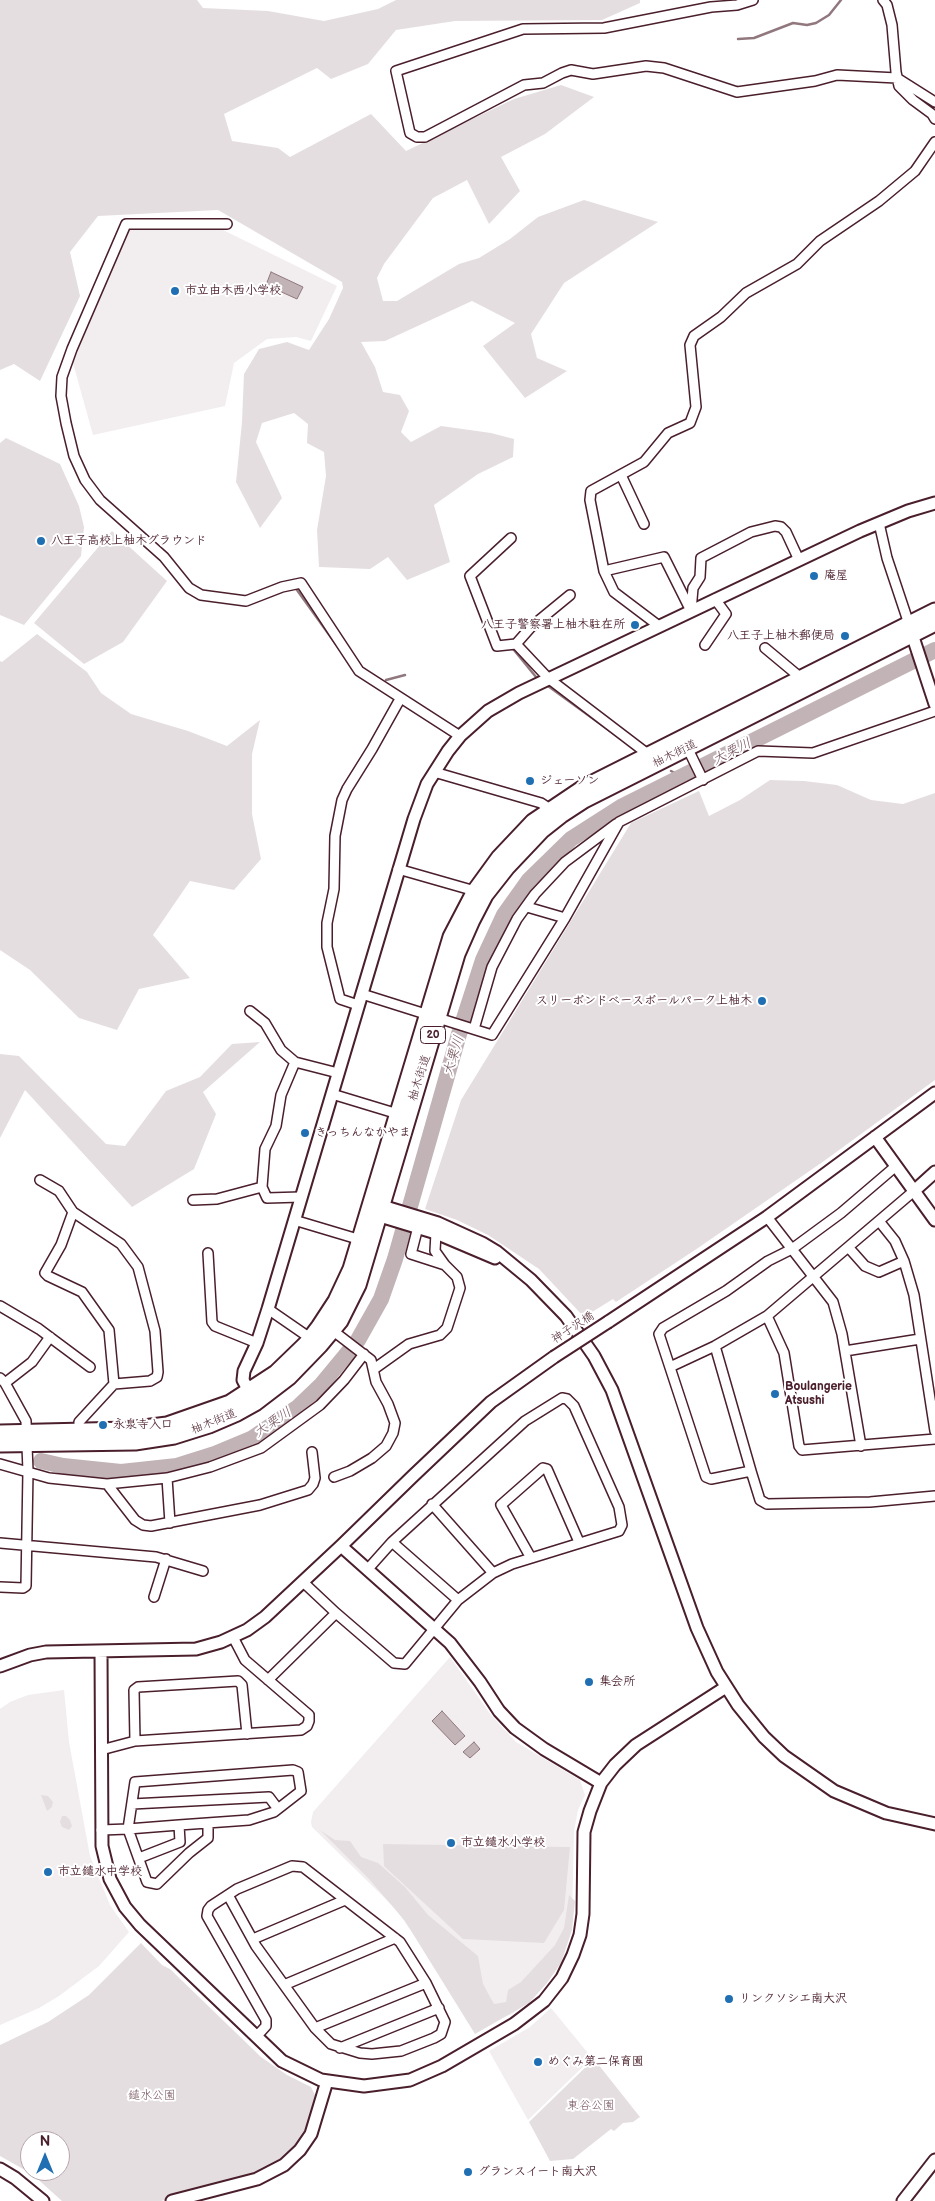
<!DOCTYPE html>
<meta charset="utf-8">
<style>
body{margin:0}
#map{position:relative;width:935px;height:2201px;overflow:hidden;background:#fff;font-family:"Balsamiq Sans",sans-serif}
canvas{display:block}
.north{position:absolute;left:20px;top:2131px;width:50px;height:50px;box-sizing:border-box;background:#fff;border:1px solid #b7a5aa;border-radius:50%;rotate:0deg;font-size:14px;font-weight:700;line-height:20px;text-align:center;color:#4a1f2b}
.north::after{content:'';display:block;margin:auto;width:18px;height:22px;background:#1f6fb2;clip-path:polygon(50% 0,100% 100%,50% 72%,0 100%)}
</style>
<div id="map">
<canvas width="935" height="2201"></canvas>
<div class="north">N</div>
</div>
<script>
const ctx = document.querySelector('canvas').getContext('2d');
ctx.lineJoin = 'round';
function paint(path, color) { ctx.fillStyle = color; ctx.fill(path, 'evenodd'); }
const toPath = rows => new Path2D(rows.map(r => 'M' + r).join(''));
function trace(path, color, width, dash) { ctx.strokeStyle = color; ctx.lineWidth = width; ctx.lineCap = dash ? 'butt' : 'round'; ctx.setLineDash(dash || []); ctx.stroke(path); }
function write(font, color, halo, rows, align = 'center') {
  ctx.font = font + ' "Balsamiq Sans","Klee One",sans-serif'; ctx.lineWidth = 4; ctx.setLineDash([]); ctx.textBaseline = 'middle'; ctx.strokeStyle = halo; ctx.fillStyle = color; for (const [text, x, y, turn = 0] of rows) {
    ctx.save(); ctx.translate(x, y); ctx.rotate((+turn || 0) * Math.PI / 180); ctx.textAlign = isNaN(turn) ? turn : align; if (halo) ctx.strokeText(text, 0, 0); ctx.fillText(text, 0, 0); ctx.restore();
  }
}
const built = toPath([
 [128,229,221,229,337,286,311,341,296,337,267,339,234,363,225,406,93,435,73,363],
 [450,1657,491,1715,516,1742,580,1780,585,1795,578,1810,574,1831,572,1919,530,2001,512,2014,503,2017,435,1965,395,1908,312,1827,311,1822,313,1812],
 [64,1690,69,1742,90,1856,110,1905,129,1932,99,1966,59,1996,39,2008,0,2025,0,1709,10,1702,28,1695],
 [551,2008,592,2058,528,2120,489,2051,530,2027]
]);
const green = toPath([
 [0,0,197,0,203,8,268,11,324,21,378,9,396,0,640,0,640,3,602,20,455,21,396,30,368,64,331,79,317,68,224,114,232,141,278,148,290,157,371,114,406,151,514,99,561,85,594,97,545,134,501,157,520,191,489,224,467,180,433,198,384,264,377,278,383,301,397,301,459,264,479,258,510,239,538,217,584,200,658,222,564,283,531,334,537,358,567,371,525,398,483,346,515,323,472,301,385,341,361,342,375,367,383,392,400,395,409,411,401,432,411,442,441,426,491,433,514,439,513,457,478,474,434,505,450,562,407,580,388,557,370,569,319,567,317,530,326,476,324,452,307,443,308,424,294,413,262,423,256,442,282,498,260,528,236,482,242,422,244,374,259,349,287,342,309,350,329,319,343,288,342,282,218,210,98,216,70,252,80,296,40,381,14,364,0,370],
 [6,438,60,464,79,506,84,527,81,556,24,625,0,615,0,443],
 [112,531,167,581,123,642,84,664,34,623],
 [37,634,87,672,101,693,131,714,188,731,227,746,260,720,252,754,252,814,261,859,234,890,190,881,153,935,190,978,139,989,117,1030,79,1018,30,970,0,950,0,661,2,662],
 [770,780,804,781,837,785,871,800,903,804,935,793,935,1080,824,1161,698,1248,616,1302,613,1299,584,1317,539,1269,488,1235,457,1220,425,1209,461,1100,631,823,699,791,709,816,740,800],
 [260,1042,203,1092,216,1114,194,1169,132,1207,25,1090,0,1138,0,1054,19,1056,106,1144,125,1146,166,1091,200,1077,232,1044],
 [41,1795,48,1796,53,1802,52,1807,47,1811],
 [62,1816,66,1816,70,1820,72,1826,69,1830,62,1827,60,1822],
 [320,1830,335,1840,350,1841,361,1857,378,1863,405,1887,428,1915,478,1956,483,1984,494,2004,506,2002,508,1990,521,1982,555,1945,564,1928,569,1895,575,1901,572,1930,561,1963,547,1983,529,2003,475,2034,405,1921,369,1879],
 [383,1844,570,1847,564,1910,544,1943,463,1939,384,1866],
 [141,1943,162,1965,170,1969,261,2057,287,2075,311,2087,317,2099,304,2133,294,2147,276,2163,254,2175,161,2201,62,2201,32,2174,0,2156,0,2045,48,2022,89,1995],
 [30,2141,60,2141,60,2171,30,2171],
 [594,2059,640,2117,633,2122,623,2123,614,2131,611,2129,573,2159,550,2161,529,2122]
]);
const water = toPath([
 [271,272,303,287,297,299,266,285,271,272],
 [442,1711,465,1736,455,1745,432,1721,442,1711],
 [474,1742,480,1749,470,1758,463,1752,474,1742]
]);
const stream = toPath([
 [738,39,754,38,793,23,807,25,816,23,829,15,841,0],
 [297,590,340,650],
 [514,650,536,677],
 [386,680,405,675],
 [548,686,632,747],
 [671,771,682,777]
]);
const river = toPath([
 [41,1461,63,1466,121,1472,177,1466,215,1454,251,1439,298,1407,321,1385,345,1356,358,1340,381,1299,395,1259,459,1034,483,960,504,915,529,880,571,839,621,807,935,650]
]);
const minor = toPath([
 [753,0,737,5,711,7,604,28,523,29,396,71,410,133,417,137,425,137,524,85,543,83,562,73,571,70,593,74,646,66,664,68,737,92,815,81,837,75,897,78,935,102],
 [883,0,887,5,892,25,896,72,899,86,913,100,932,114,935,119],
 [227,224,126,224,72,349,62,377,61,396,66,423,74,456,85,480,100,500,164,557,189,588,201,595,246,601,282,587,301,583,359,671,460,736],
 [621,475,644,524],
 [879,523,887,558,909,624],
 [511,538,470,576,497,646,516,644],
 [604,571,664,557,691,611],
 [570,595,531,627,516,644,548,678,649,755],
 [691,611,693,588,700,577,701,558,751,532,775,526,781,527,786,532,799,560],
 [659,626,614,592,604,571,590,500,591,491,644,462,668,433,690,423,696,407,690,345,694,336,721,317,746,293,797,264,820,241,879,201,915,171,935,142],
 [705,645,726,614,715,599],
 [765,648,801,678],
 [686,745,703,780],
 [434,772,541,803,550,809],
 [398,869,475,891],
 [527,907,565,918],
 [362,994,492,1035,565,918,619,822,758,751,813,753,935,711],
 [358,1005,340,999,327,947,327,923,334,889,335,836,342,800,347,789,372,749,400,699],
 [250,1011,265,1023,281,1050,295,1062,338,1073],
 [474,1029,492,967,517,919,535,894,565,862,616,824],
 [295,1062,281,1095,276,1126,265,1149,262,1187,267,1198,301,1197],
 [332,1094,398,1114],
 [896,1166,841,1213,792,1249,768,1261,726,1291,663,1328,659,1334,706,1477,711,1479,751,1471,760,1500,767,1504,870,1502,935,1496],
 [40,1180,59,1191,73,1212,61,1245,45,1273,48,1276,82,1292,109,1330,114,1384,79,1422,79,1432],
 [193,1200,217,1199,262,1187],
 [73,1212,121,1244,138,1267,155,1331,158,1372,157,1377,150,1381,114,1384],
 [767,1217,833,1302,842,1334,861,1446],
 [294,1220,361,1240],
 [879,1221,895,1241,904,1261,914,1295,935,1431],
 [418,1227,411,1254,445,1265],
 [849,1248,865,1266,879,1272,904,1261],
 [208,1253,212,1322,215,1326,257,1343],
 [0,1306,39,1329,90,1367],
 [268,1309,310,1338],
 [767,1316,784,1353,799,1446,802,1450,935,1439],
 [332,1330,371,1360,376,1382,388,1404,395,1423,393,1433,386,1446,372,1458,350,1471,334,1477],
 [715,1346,751,1471],
 [845,1351,920,1339],
 [670,1367,715,1346,767,1316,914,1191],
 [374,1369,409,1344,440,1335,447,1328,460,1288,457,1277,445,1265,435,1251,436,1233],
 [0,1378,5,1383,26,1421,28,1471,26,1586,23,1588,0,1587],
 [5,1383,32,1362,50,1337],
 [0,1464,49,1478,107,1484,135,1520,143,1525,151,1526,260,1505,308,1490,313,1484,315,1478,312,1452],
 [167,1478,170,1523],
 [107,1484,167,1478,210,1467,261,1448,320,1405,344,1380,364,1354],
 [432,1504,493,1573],
 [392,1542,458,1600],
 [0,1543,156,1557,203,1571],
 [531,1558,501,1505,543,1468,547,1469,579,1542],
 [303,1582,336,1613],
 [154,1597,166,1559],
 [268,1680,336,1613,394,1663,405,1664,458,1600,493,1573,512,1564,619,1531,622,1525,619,1507,574,1406,567,1399,562,1398,525,1421,392,1542,367,1570],
 [135,1741,134,1690,138,1687,238,1681,242,1685,247,1734],
 [101,1750,135,1741,301,1730,307,1726,309,1721,309,1715,245,1660,233,1637],
 [132,1804,269,1797,278,1809],
 [101,1830,128,1829,179,1825,249,1820,274,1812,301,1791,298,1772,293,1770,135,1782,128,1829,147,1882,157,1884,189,1853,208,1838,208,1823],
 [139,1858,180,1842,179,1825],
 [228,1895,256,1946,315,2028,331,2044,360,2053,372,2054,401,2051,434,2038,441,2034,445,2022,426,1983,400,1942,303,1867,292,1866,237,1889,211,1906,208,1910,207,1916,266,2020,266,2026,256,2037],
 [253,1939,345,1900],
 [284,1985,395,1938],
 [315,2028,426,1983],
 [340,2048,439,2008]
]);
const tertiary = toPath([
 [910,628,935,704],
 [875,1137,935,1220],
 [914,1191,935,1172],
 [374,1207,382,1206,438,1223,482,1243,497,1252,531,1280,566,1316,594,1356,612,1390,697,1628,717,1672,738,1705,764,1737,784,1756,834,1791,886,1813,935,1824],
 [373,1210,380,1216,436,1233,495,1258],
 [608,1322,767,1217,935,1093],
 [252,1397,243,1380,244,1371,257,1343,268,1309,414,819,427,784,448,751,460,736,488,711,519,693,860,531,908,511,935,503],
 [341,1546,450,1643,480,1682,499,1711,515,1728,544,1749,601,1783],
 [101,1651,102,1846,110,1879,125,1907,140,1925,282,2061,321,2080,364,2086,410,2080,442,2066,514,2024,544,2001,562,1978,573,1955,580,1935,583,1914,584,1832,590,1811,601,1783,615,1765,636,1745,726,1687],
 [0,1666,30,1655,46,1652,196,1649,221,1642,247,1630,265,1617,341,1546,413,1476,491,1402,554,1357],
 [0,2169,15,2178,43,2201],
 [172,2201,257,2179,284,2165,300,2150,311,2134,327,2081],
 [903,2201,935,2160]
]);
const primary = toPath([
 [0,1433,128,1430,167,1425,230,1403,276,1373,306,1344,319,1327,336,1301,351,1269,451,937,475,891,499,858,533,822,585,787,935,611],
 [0,1444,135,1442,174,1436,209,1425,237,1413,255,1403,289,1377,320,1345,340,1321,358,1285,457,954,472,920,485,895,507,867,542,830,561,815,584,800,935,623]
]);
const tertiaryBridge = toPath([
 [554,1357,608,1322]
]);
const markers = [
 [175,291,5,"#1f6fb2"],
 [41,541,5,"#1f6fb2"],
 [814,576,5,"#1f6fb2"],
 [635,625,5,"#1f6fb2"],
 [845,636,5,"#1f6fb2"],
 [530,781,5,"#1f6fb2"],
 [762,1001,5,"#1f6fb2"],
 [305,1133,5,"#1f6fb2"],
 [775,1394,5,"#1f6fb2"],
 [103,1425,5,"#1f6fb2"],
 [589,1682,5,"#1f6fb2"],
 [451,1843,5,"#1f6fb2"],
 [48,1872,5,"#1f6fb2"],
 [729,1999,5,"#1f6fb2"],
 [538,2062,5,"#1f6fb2"],
 [468,2172,5,"#1f6fb2"]
];
const shields = [
 [433,1035,25]
];
const shieldNames = [
 ["20",433,1035]
];
const poiNames = [
 ["市立由木西小学校",185,291],
 ["八王子高校上柚木グラウンド",51,541],
 ["庵屋",824,576],
 ["八王子警察署上柚木駐在所",625,625,"right"],
 ["八王子上柚木郵便局",835,636,"right"],
 ["ジェーソン",540,781],
 ["スリーボンドベースボールパーク上柚木",752,1001,"right"],
 ["きっちんなかやま",315,1133],
 ["Boulangerie",785,1387],
 ["Atsushi",785,1401],
 ["永泉寺入口",113,1425],
 ["集会所",599,1682],
 ["市立鑓水小学校",461,1843],
 ["市立鑓水中学校",58,1872],
 ["リンクソシエ南大沢",739,1999],
 ["めぐみ第二保育園",548,2062],
 ["グランスイート南大沢",478,2172]
];
const streetNames = [
 ["柚木街道",675,754,-26],
 ["柚木街道",420,1078,-73],
 ["神子沢橋",573,1328,-33],
 ["柚木街道",214,1422,-22]
];
const parkNames = [
 ["鑓水公園",152,2096],
 ["東谷公園",591,2106]
];
const waterNames = [
 ["大栗川",732,752,-27],
 ["大栗川",454,1056,-73],
 ["大栗川",273,1423,-34]
];
paint(built, '#f2eeef');
paint(green, '#e5dee0');
paint(water, '#c1b3b6');
trace(water, '#91787e', 1);
trace(stream, '#91787e', 2.5);
trace(river, '#c1b3b6', 16);
trace(minor, '#4a1f2b', 12);
trace(tertiary, '#4a1f2b', 15);
trace(primary, '#4a1f2b', 19);
trace(minor, '#fff', 9);
trace(tertiary, '#fff', 11);
trace(primary, '#fff', 15);
trace(tertiaryBridge, '#4a1f2b', 15, []);
trace(tertiaryBridge, '#fff', 11);
for (const [x, y, r, color] of markers) { const dot = new Path2D(); dot.arc(x, y, r, 0, 2 * Math.PI); ctx.fillStyle = color; ctx.fill(dot); trace(dot, '#fff', 2); }
for (const [x, y, w] of shields) { const box = new Path2D(); box.roundRect(x - w / 2, y - 8.5, w, 17, 4); ctx.fillStyle = '#fff'; ctx.fill(box); trace(box, '#4a1f2b', 1); }
write('bold 11px', '#4a1f2b', null, shieldNames);
write('bold 12px', '#4a1f2b', '#fff', poiNames, 'left');
write('12px', '#4a1f2b', '#fff', streetNames);
write('12px', '#714f58', '#fff', parkNames);
write('italic 14px', '#74535c', '#fff', waterNames);
</script>
